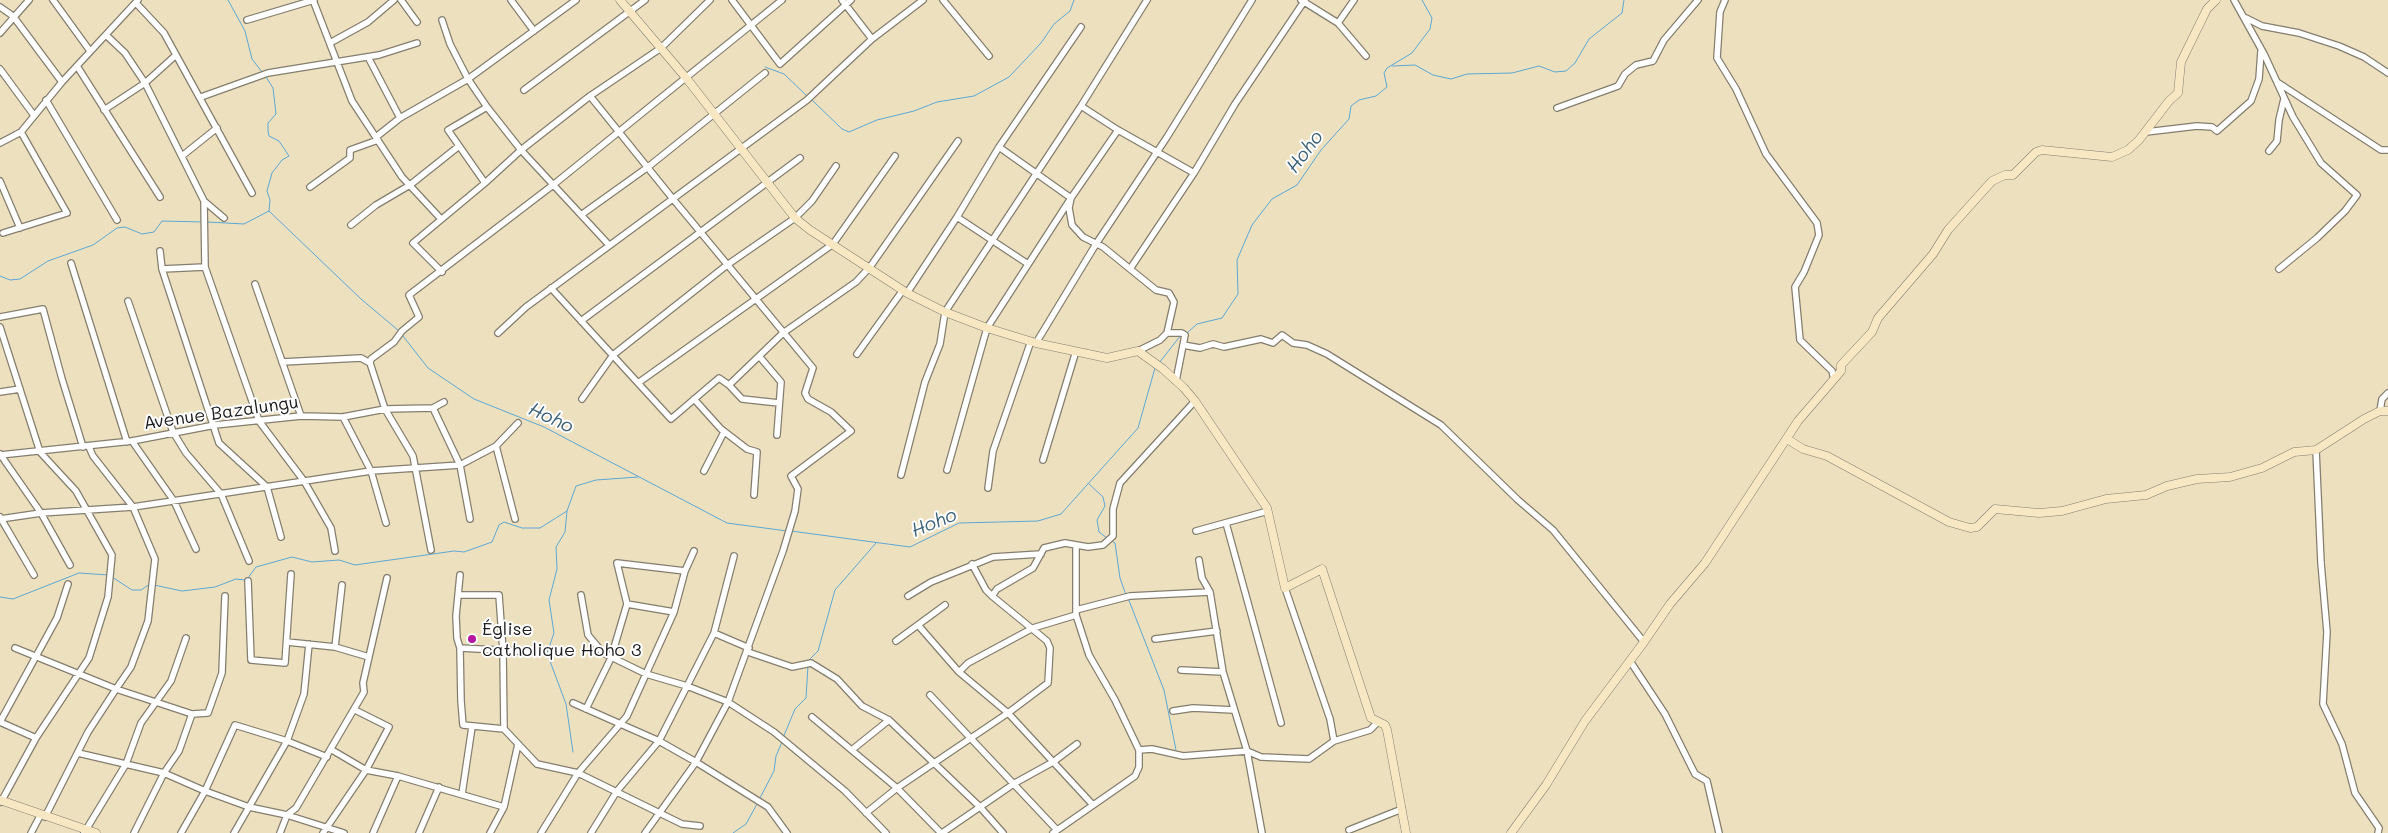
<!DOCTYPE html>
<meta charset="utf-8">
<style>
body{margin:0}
canvas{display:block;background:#ede0bf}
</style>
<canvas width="2388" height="833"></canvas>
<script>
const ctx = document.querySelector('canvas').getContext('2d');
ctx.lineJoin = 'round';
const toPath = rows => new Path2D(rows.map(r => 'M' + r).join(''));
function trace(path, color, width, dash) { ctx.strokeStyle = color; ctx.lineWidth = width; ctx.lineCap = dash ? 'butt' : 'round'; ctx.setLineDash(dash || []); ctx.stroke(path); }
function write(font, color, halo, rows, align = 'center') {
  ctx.font = font + ' Mali,sans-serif'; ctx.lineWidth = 4; ctx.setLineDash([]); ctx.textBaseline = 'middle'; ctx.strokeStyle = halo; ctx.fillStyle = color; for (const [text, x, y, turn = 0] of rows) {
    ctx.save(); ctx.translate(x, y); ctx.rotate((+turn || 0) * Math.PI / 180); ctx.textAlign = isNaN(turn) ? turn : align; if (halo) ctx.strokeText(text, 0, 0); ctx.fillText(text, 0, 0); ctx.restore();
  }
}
const stream = toPath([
 [228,0,245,31,252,59,262,72],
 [1392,66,1415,65,1433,75,1451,79,1467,74,1512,73,1539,66,1555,72,1566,71,1575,63,1589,39,1622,13,1624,0],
 [765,67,784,74,807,96],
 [266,77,273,88,276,114,268,123,268,131,269,136,279,141,289,156,282,160,272,173,267,191,270,200,269,211,361,299,399,331],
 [812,100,842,129,849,132,877,120,914,111,937,102,974,96,1009,77,1041,43,1054,24,1070,11,1074,0],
 [207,222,244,224,269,211],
 [0,276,10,280,20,279,48,261,93,245,117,228,125,227,142,234,154,232,162,221,203,222],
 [1187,333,1197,324,1222,318,1238,294,1237,260,1252,225,1272,199,1297,185,1321,150,1349,119,1351,106,1359,100,1376,96,1387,87,1384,73,1387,68,1412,53,1430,29,1432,18,1422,0],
 [403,336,428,368,474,399,544,427,727,523,787,531],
 [1159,363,1181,335],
 [1088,483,1103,497,1105,506,1097,520,1099,532,1107,538],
 [791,531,910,547,959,523,1038,521,1061,514,1138,428,1155,368],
 [1110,540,1115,543,1120,578,1126,595],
 [112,577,132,590,141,590,150,584],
 [248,578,256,567,292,557,312,562,339,560,355,565,454,551,464,552,492,542,499,525,504,522,522,528,540,528,567,511],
 [154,585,182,591,215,587,236,579,245,580],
 [0,597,13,599,79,573,108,575],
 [1128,598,1164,690,1176,750],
 [809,660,818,651,835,590,876,543],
 [783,738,795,709,806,698,808,666],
 [573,752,566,704,547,653,554,633,549,600,557,569,556,547,565,532,567,511,576,486,596,480,638,477],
 [760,798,774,771,776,756,782,742],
 [733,833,746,824,757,804]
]);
const street = toPath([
 [53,0,90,51],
 [313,0,352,101,402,177,441,219],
 [401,0,417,22],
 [511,0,534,31],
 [732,0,780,64,851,0],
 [842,0,872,39],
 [943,0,989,56],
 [1301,0,1338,23,1366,56],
 [1725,0,1720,12,1717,58,1736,89,1766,154,1817,223,1819,235,1804,272,1795,287,1800,340,1832,371,1834,379],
 [2234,0,2264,54,2293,117,2321,163,2357,195,2345,211,2317,238,2279,269],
 [136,3,164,33,252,193],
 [0,7,13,16,62,82],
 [2246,18,2262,26,2299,33,2339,46,2364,57,2388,73],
 [247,20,314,0],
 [442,20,450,44,468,79,487,107,521,150,609,245],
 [1338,23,1354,0],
 [0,33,29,0],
 [106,35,125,53,145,83,204,201,205,267,259,421,304,481,331,528,335,551],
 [330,43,368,22,394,0],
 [368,57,400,118],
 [77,66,160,197],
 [0,69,33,114],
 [2277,82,2381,150,2388,150],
 [524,90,645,0],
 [590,96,673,199,813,368,805,393,808,399,831,412,851,431,791,476,798,489,795,511,783,551,728,702,696,762,645,833],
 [201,97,268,73,379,55,417,43],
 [46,100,117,220],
 [1081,106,1118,130,1194,173],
 [1557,108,1618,86,1625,74,1636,65,1653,61,1664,40,1698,0],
 [104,110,145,83,176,55],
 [1118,130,1071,198,1069,208,1072,225,1083,237,1103,247,1156,290,1169,293,1174,302,1167,333],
 [2146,132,2197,126,2212,127,2217,131,2251,101,2259,79,2261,51],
 [376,137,400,118,468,79,576,0],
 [0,143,21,132,62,82,138,0],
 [2269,151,2277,141,2279,120,2284,99],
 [182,156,217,128],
 [0,181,20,228],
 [485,183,448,130,487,107],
 [310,187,350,158,350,150,378,140],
 [204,201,224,218],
 [581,215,648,167,765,73],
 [957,217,1028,264],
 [351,225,376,205,410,185,459,146],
 [3,233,67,213,21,132],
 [160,251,162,269,219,443,267,487,281,537],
 [71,263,127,442],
 [162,269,205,267],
 [1130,269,1194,173,1235,104,1305,0],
 [442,272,413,243,485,183,521,150,590,96,661,48,710,0],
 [255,284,301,416],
 [551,288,671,419,719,378,729,385,742,399,779,403],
 [907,293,957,217,999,147,1081,27],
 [128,301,173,432,186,453,221,494,249,561],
 [0,317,43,309,62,379,83,447],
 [581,321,800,158],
 [0,327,40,452,76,491,112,555,108,597,89,658,36,738,1,802],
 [498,333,526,307,807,100,872,39,923,0],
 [1036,343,1096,244,1167,137,1252,0],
 [1183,345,1200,348,1213,344,1224,347,1261,339,1273,343,1282,335,1293,343,1307,345,1327,354,1441,425,1518,500,1553,530,1644,642],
 [1138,351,1160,340,1167,333,1182,333,1185,335,1176,381],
 [857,354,903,290],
 [759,356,781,382,777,435],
 [282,362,361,358,370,363],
 [638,383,833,244,895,156],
 [729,385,783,333,856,282,870,267,958,141],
 [0,392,20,389],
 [582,399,613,355,727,265,795,218,812,201,836,166],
 [694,399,721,429,747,449,757,452,754,495],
 [433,408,460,465,470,519],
 [2380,411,2382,399,2388,393],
 [343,417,371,471,386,523],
 [132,441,174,501,196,549],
 [496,446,515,519],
 [2316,450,2321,563,2327,632,2323,704,2342,744,2355,793,2379,828,2378,833],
 [0,454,41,513,70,565],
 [0,455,132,441,215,425,301,416,343,417,385,409,433,408,444,402],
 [1043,460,1076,351],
 [947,470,987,328,1071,198,999,147],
 [704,471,724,432],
 [901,475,925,382,940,344,945,312,1081,106,1147,0],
 [988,488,993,451,1031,341],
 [0,517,34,575],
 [0,519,41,513,133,507,371,471,460,465,496,446,518,423],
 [1226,523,1281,723],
 [1196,531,1268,511],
 [431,550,413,456,385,409,370,363,371,359,394,342,402,331,419,317,409,295,553,185,782,0],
 [1199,560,1202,578,1210,592,1223,672,1247,751,1262,833],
 [972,564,986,590,992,596],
 [460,575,456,616,457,638,460,648,461,701,463,725,504,729,537,764,578,773,682,824,700,826],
 [248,581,251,660,285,663,291,574],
 [1285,588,1330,719,1334,741],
 [458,595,499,595,503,651,504,729],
 [581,595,588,635,603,653,646,674,687,686,728,702,774,732,845,791,886,833],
 [908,596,931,582,993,557,1041,554],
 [627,604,674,612],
 [1076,610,1130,596,1210,592],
 [918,625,959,672,1008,713,1093,805],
 [714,633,749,648],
 [1155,639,1217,631],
 [896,641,945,605],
 [287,642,335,647,369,657],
 [335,647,342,585],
 [15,648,116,689,131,667,148,621,155,559,133,507,93,456,89,447],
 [460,648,536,652],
 [748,652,792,667,811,663,837,679,862,706,889,720,980,807,1003,833],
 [1630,661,1665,714,1695,774,1707,781,1719,833],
 [1181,670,1223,672],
 [959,672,968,663,1033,628,1076,615],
 [930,695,1057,830],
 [573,703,659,741,696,762,768,807,787,833],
 [586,709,611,658,627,604,617,563,685,571],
 [1173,711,1193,708,1234,710],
 [812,717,897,788,941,833],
 [0,722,57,618,68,584],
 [0,722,36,738],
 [853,749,889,720],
 [332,750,366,770,398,776,504,807],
 [1139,750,1152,749,1183,756,1247,751,1261,757,1309,759,1334,741,1370,730,1377,723],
 [78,753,164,773,205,791,249,807,287,815,344,833],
 [462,794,472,727],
 [866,813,897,788,1008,713,1048,683,1050,648,1047,641,992,596,997,589,1033,568,1044,548,1065,543,1088,547,1103,545,1113,536,1113,509,1120,483,1195,401],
 [45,817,88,732,116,689,192,714,208,713,222,673,225,596],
 [1349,830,1402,809],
 [31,833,40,816],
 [84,833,126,764,141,723,171,681,186,638],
 [134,833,164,773,179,751,192,714],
 [181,833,205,791,235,725,287,741,327,757],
 [234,833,287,741,304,694,309,644],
 [280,833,287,815,296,808,364,692,363,683,387,578],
 [323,833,366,770,389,727,355,710],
 [373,833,398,776],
 [419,833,439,787],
 [490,833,504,807,518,744],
 [541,833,578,773,627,716,674,612,685,571,694,551],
 [591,833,617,791,659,741,714,633,734,556],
 [942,833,1015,783,1053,762,1077,744],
 [1053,833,1135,776,1139,767,1139,750,1115,700,1089,655,1076,615,1076,545]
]);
const secondary = toPath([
 [620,0,687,79,795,218,810,230,907,293,945,312,987,328,1036,343,1107,358,1138,351,1163,369,1184,388,1195,401,1267,508,1285,588,1322,569,1371,718,1385,725,1387,730,1406,833],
 [1787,439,1803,449,1827,456,1949,522,1970,528,1977,527,1995,509,2039,513,2062,511,2106,499,2146,495,2167,486,2197,479,2230,477,2262,468,2294,452,2316,450,2364,419,2380,411,2388,411],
 [0,800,96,833],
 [1511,833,1546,785,1585,721,1644,642,1670,604,1705,563,1798,421,1841,371,1841,365,1872,332,1878,318,1933,254,1948,230,1992,181,2005,175,2013,175,2036,152,2042,150,2112,157,2128,150,2139,140,2169,101,2178,93,2181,62,2207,9,2216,0]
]);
const markers = [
 [472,639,5,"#b5179e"]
];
const streetNames = [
 ["Avenue Bazalungu",221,413,-8]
];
const poiNames = [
 ["Église",482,629],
 ["catholique Hoho 3",482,650]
];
const waterNames = [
 ["Hoho",1305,152,-53],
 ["Hoho",551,418,25],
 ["Hoho",934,523,-22]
];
trace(stream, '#5ca7d4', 1);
trace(street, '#847e6e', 8);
trace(secondary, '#847e6e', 9);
trace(street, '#fff', 5.5);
trace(secondary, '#f7e8c3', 8);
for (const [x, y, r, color] of markers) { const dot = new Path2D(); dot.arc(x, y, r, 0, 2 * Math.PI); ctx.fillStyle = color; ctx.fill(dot); trace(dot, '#fff', 2); }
write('18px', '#1c1c1c', '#fff', streetNames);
write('18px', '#1c1c1c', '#fff', poiNames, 'left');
write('italic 19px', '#3c6278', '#fff', waterNames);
</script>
